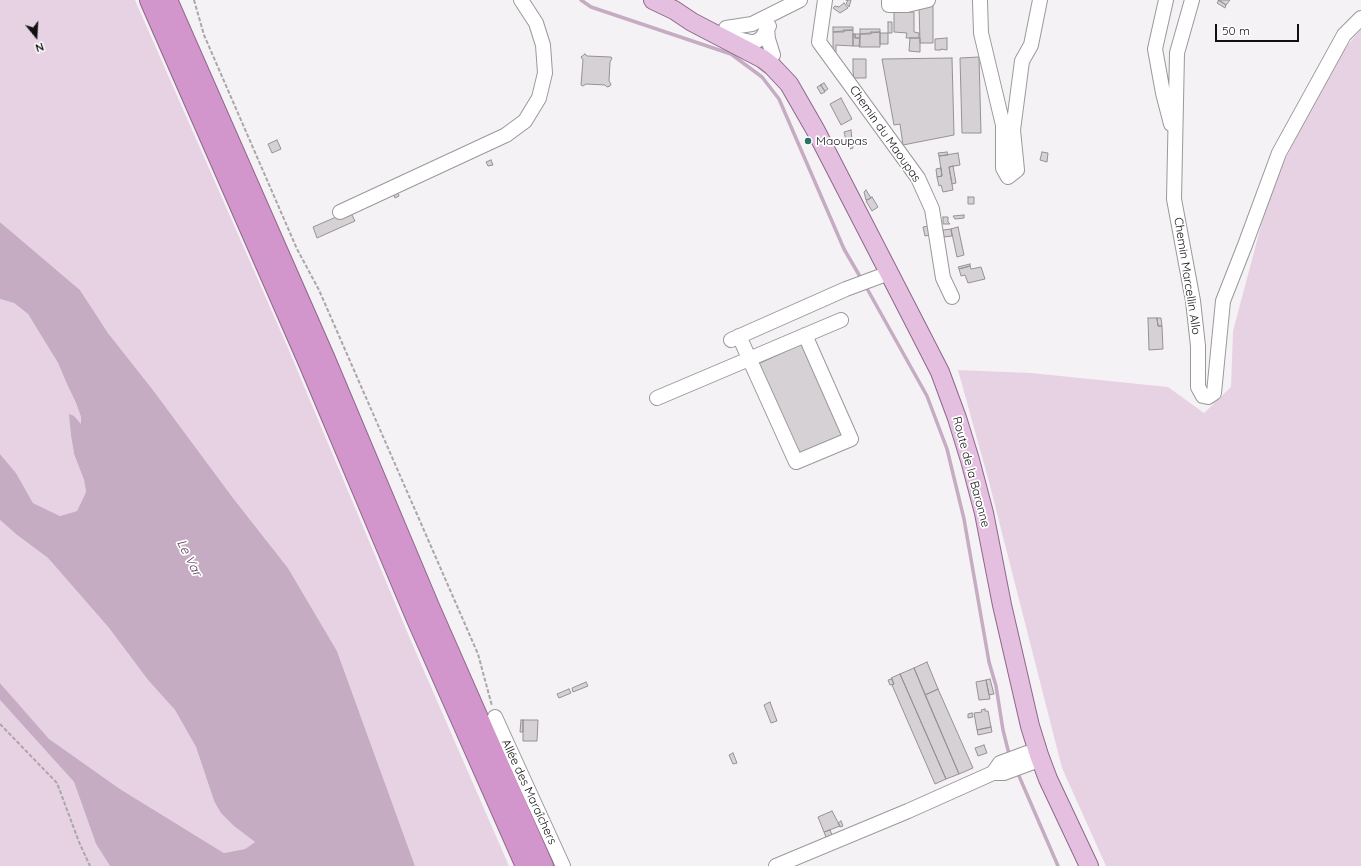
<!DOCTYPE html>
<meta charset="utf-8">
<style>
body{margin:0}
#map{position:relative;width:1361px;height:866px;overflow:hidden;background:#f5f2f5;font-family:Quicksand,sans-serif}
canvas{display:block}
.north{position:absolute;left:16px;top:16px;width:40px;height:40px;-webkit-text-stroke:3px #fff;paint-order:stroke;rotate:162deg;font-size:11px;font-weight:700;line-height:16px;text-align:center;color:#121112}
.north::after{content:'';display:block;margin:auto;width:14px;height:18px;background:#121112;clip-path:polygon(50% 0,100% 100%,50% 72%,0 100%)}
.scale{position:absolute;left:1215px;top:24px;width:84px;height:18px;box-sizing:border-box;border:2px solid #121112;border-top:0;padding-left:5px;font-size:12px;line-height:14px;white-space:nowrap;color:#121112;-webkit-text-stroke:3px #fff;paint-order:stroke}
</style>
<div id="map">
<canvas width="1361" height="866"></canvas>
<div class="north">N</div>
<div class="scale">50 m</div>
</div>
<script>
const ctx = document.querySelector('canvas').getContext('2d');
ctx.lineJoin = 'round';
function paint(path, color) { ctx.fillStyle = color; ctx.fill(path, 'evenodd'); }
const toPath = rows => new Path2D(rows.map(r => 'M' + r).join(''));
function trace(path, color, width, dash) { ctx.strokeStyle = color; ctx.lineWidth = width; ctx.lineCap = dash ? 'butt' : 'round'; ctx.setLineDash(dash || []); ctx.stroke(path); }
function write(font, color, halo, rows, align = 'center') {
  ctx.font = font + ' Quicksand,sans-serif'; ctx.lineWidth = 3.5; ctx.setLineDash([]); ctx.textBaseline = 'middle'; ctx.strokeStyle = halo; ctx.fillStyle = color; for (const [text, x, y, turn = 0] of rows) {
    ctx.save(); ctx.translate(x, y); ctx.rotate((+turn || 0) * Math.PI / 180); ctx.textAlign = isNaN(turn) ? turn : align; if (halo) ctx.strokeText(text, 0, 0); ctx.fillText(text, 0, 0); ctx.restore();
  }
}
const green = toPath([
 [0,0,135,0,288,348,411,641,509,866,415,866,337,651,288,568,233,498,153,390,108,333,80,290,0,222],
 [1361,29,1361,866,1106,866,1062,768,989,482,958,370,1031,373,1168,387,1204,413,1231,387,1233,331,1271,188,1321,87,1347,46],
 [0,299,14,303,28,314,58,363,66,382,76,403,81,417,81,425,70,415,71,436,74,454,84,480,86,492,77,511,60,516,33,503,16,473,0,454],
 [0,520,17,535,48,558,109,628,148,680,175,710,196,747,214,801,235,827,255,842,245,849,224,853,120,789,48,739,0,683],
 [0,700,74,782,96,844,110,866,0,866]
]);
const water = toPath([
 [0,222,80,290,108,333,153,390,233,498,288,568,337,651,415,866,110,866,96,844,74,782,0,700,0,683,49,739,120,789,224,853,245,849,255,842,235,827,221,813,214,801,196,747,175,710,148,680,109,628,48,558,17,535,0,520,0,454,16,473,33,503,60,516,77,511,86,492,84,480,74,454,71,436,69,414,74,416,81,424,81,417,76,403,66,382,58,363,28,314,14,303,0,299]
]);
const stream = toPath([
 [581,0,591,7,731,54,762,77,779,99,844,249,862,280],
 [865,285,927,396,947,449,964,519,989,662,996,686,1003,730,1009,754],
 [1019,776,1058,866]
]);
const building = toPath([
 [846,0,851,0,849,7,846,3,848,1,846,0],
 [1218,0,1230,0,1226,5,1218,0],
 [1219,0,1226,5,1225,8,1217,3,1219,0],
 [844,3,848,8,840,13,833,8,835,6,839,7,844,3],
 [933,3,933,43,920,43,919,5,933,3],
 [894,12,914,12,914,32,919,33,919,38,906,38,907,33,894,32,894,12],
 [888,22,892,22,892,33,888,33,888,22],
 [833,27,853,27,853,30,833,32,833,27],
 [860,29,880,29,880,32,860,34,860,29],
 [844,30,853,30,853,46,836,45,836,52,833,52,833,32,844,32,844,30],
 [871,32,880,32,880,47,859,47,860,34,871,34,871,32],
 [880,33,888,33,888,44,880,44,880,33],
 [853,34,855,34,855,38,860,38,860,46,853,46,853,34],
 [855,34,860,34,860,38,855,38,855,34],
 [910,38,920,38,920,52,909,51,910,38],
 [947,38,947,50,941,49,941,50,935,50,935,39,947,38],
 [585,54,587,56,611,57,612,58,610,62,609,81,611,84,610,86,607,87,605,85,586,84,583,86,581,85,583,60,581,57,585,54],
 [979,57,981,133,962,133,960,58,979,57],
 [952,58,954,135,903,145,900,124,894,125,882,59,952,58],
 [853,59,866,59,866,78,854,78,853,72,853,59],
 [824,83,828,89,825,91,820,85,824,83],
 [821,85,825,92,821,94,817,87,821,85],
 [841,98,852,119,841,125,830,104,841,98],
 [851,130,852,140,846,140,844,132,851,130],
 [277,140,281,149,272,153,268,144,277,140],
 [848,140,852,140,853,148,850,149,848,140],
 [947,152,948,155,939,156,938,153,947,152],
 [1042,152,1048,153,1047,162,1040,160,1042,152],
 [958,153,960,165,949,167,953,190,943,192,941,185,939,186,937,177,942,176,939,156,958,153],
 [491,160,493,165,488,166,486,162,491,160],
 [953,166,956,183,952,184,949,167,953,166],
 [941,168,942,176,937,177,936,169,941,168],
 [866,190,871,198,866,200,864,192,866,190],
 [397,191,399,196,395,198,393,193,397,191],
 [872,197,878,207,872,211,866,201,872,197],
 [968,197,974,197,974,204,968,204,968,197],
 [350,211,355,221,317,238,313,227,350,211],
 [964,215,964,218,955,219,953,216,964,215],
 [943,217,948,217,948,222,950,224,943,224,943,217],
 [928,226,930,235,925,236,923,227,928,226],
 [958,227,964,255,957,257,951,229,958,227],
 [951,229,952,236,944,237,943,230,951,229],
 [970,264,970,266,959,269,958,267,970,264],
 [970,266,971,269,981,267,985,279,968,283,965,275,961,276,959,269,970,266],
 [1148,318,1157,318,1158,326,1162,326,1163,349,1149,350,1148,318],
 [1157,318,1161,318,1162,326,1158,326,1157,318],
 [802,344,844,438,799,457,758,364,802,344],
 [927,662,938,689,925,695,914,668,927,662],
 [914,668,959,774,946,779,900,674,914,668],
 [900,674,946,779,935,784,892,685,894,684,891,678,900,674],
 [892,679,894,684,890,685,888,680,892,679],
 [990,679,994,694,989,695,986,680,990,679],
 [986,680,990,699,979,700,976,682,986,680],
 [586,682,588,686,573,692,572,688,586,682],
 [569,689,571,693,559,698,557,694,569,689],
 [938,689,973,768,959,774,925,695,938,689],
 [770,702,777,721,771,723,764,705,770,702],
 [985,709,985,711,988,711,991,727,977,730,974,713,982,712,981,710,985,709],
 [972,713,973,717,968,718,968,714,972,713],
 [521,720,523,720,523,732,520,732,521,720],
 [523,720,538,720,537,741,523,741,523,720],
 [991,727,992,732,978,735,977,730,991,727],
 [984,745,987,753,978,756,975,748,984,745],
 [733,753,737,763,733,764,729,755,733,753],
 [832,811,840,826,824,832,818,817,832,811],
 [841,821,843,826,840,827,838,823,841,821],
 [830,830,832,835,826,837,824,832,830,830]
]);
const path = toPath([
 [194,0,204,35,297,249,319,290,478,654,492,706],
 [0,724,57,783,79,842,90,866]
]);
const minor = toPath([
 [825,0,819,42,918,178,932,209,943,278,952,297],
 [889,0,889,5,907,5,928,0],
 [980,0,981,33,1003,125,1003,168,1008,177,1017,170,1013,130,1022,61,1031,45,1040,0],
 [1166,0,1155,49,1163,93,1171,124],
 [1192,0,1177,53,1174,199,1193,301,1198,346,1198,387,1203,396,1208,397,1214,393,1223,301,1245,245,1279,153,1344,35,1361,18],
 [769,26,767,29,768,39,773,55],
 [726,28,752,24,800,0],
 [733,38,751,42,755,42,762,38,767,29],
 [340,212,506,135,525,121,539,98,545,73,543,45,536,23,521,0],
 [739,336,796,462,851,439,805,335],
 [731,340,846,289,889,273],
 [657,398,841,320],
 [495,717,563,866],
 [993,773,1000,763,1027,753,1039,755],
 [776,866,908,811,993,773,1004,773,1031,763,1039,755]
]);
const major = toPath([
 [653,0,674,10,692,22,763,59,772,66,789,84,816,131,920,333,940,372,957,418,970,460,984,513,1002,605,1030,726,1039,755,1048,779,1089,866]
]);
const highway = toPath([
 [150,0,309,363,416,617,526,866],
 [167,0,324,357,430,609,543,866]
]);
const markers = [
 [808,141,4,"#2d7266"]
];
const streetNames = [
 ["Chemin du Maoupas",885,134,55],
 ["Chemin Marcellin Allo",1187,276,81],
 ["Route de la Baronne",971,472,75],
 ["Allée des Maraîchers",529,792,65]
];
const poiNames = [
 ["Maoupas",816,141]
];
const waterNames = [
 ["Le Var",189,558,63]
];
paint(green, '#e7d2e4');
paint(water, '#c5acc2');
trace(stream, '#c5acc2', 3.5);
paint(building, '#d5d1d4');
trace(building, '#959295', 1);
trace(minor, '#9b989b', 16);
trace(major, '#8f678b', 20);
trace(highway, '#8f678b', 22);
trace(path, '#a9a7a9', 2, [4, 2]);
trace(minor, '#fff', 14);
trace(major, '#e4bfe0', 18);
trace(highway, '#d295cc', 20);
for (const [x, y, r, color] of markers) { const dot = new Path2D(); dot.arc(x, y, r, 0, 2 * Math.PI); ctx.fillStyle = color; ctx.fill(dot); trace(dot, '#fff', 1.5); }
write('12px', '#121112', '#fff', streetNames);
write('12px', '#121112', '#fff', poiNames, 'left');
write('italic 13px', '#5e395a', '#fff', waterNames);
</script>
